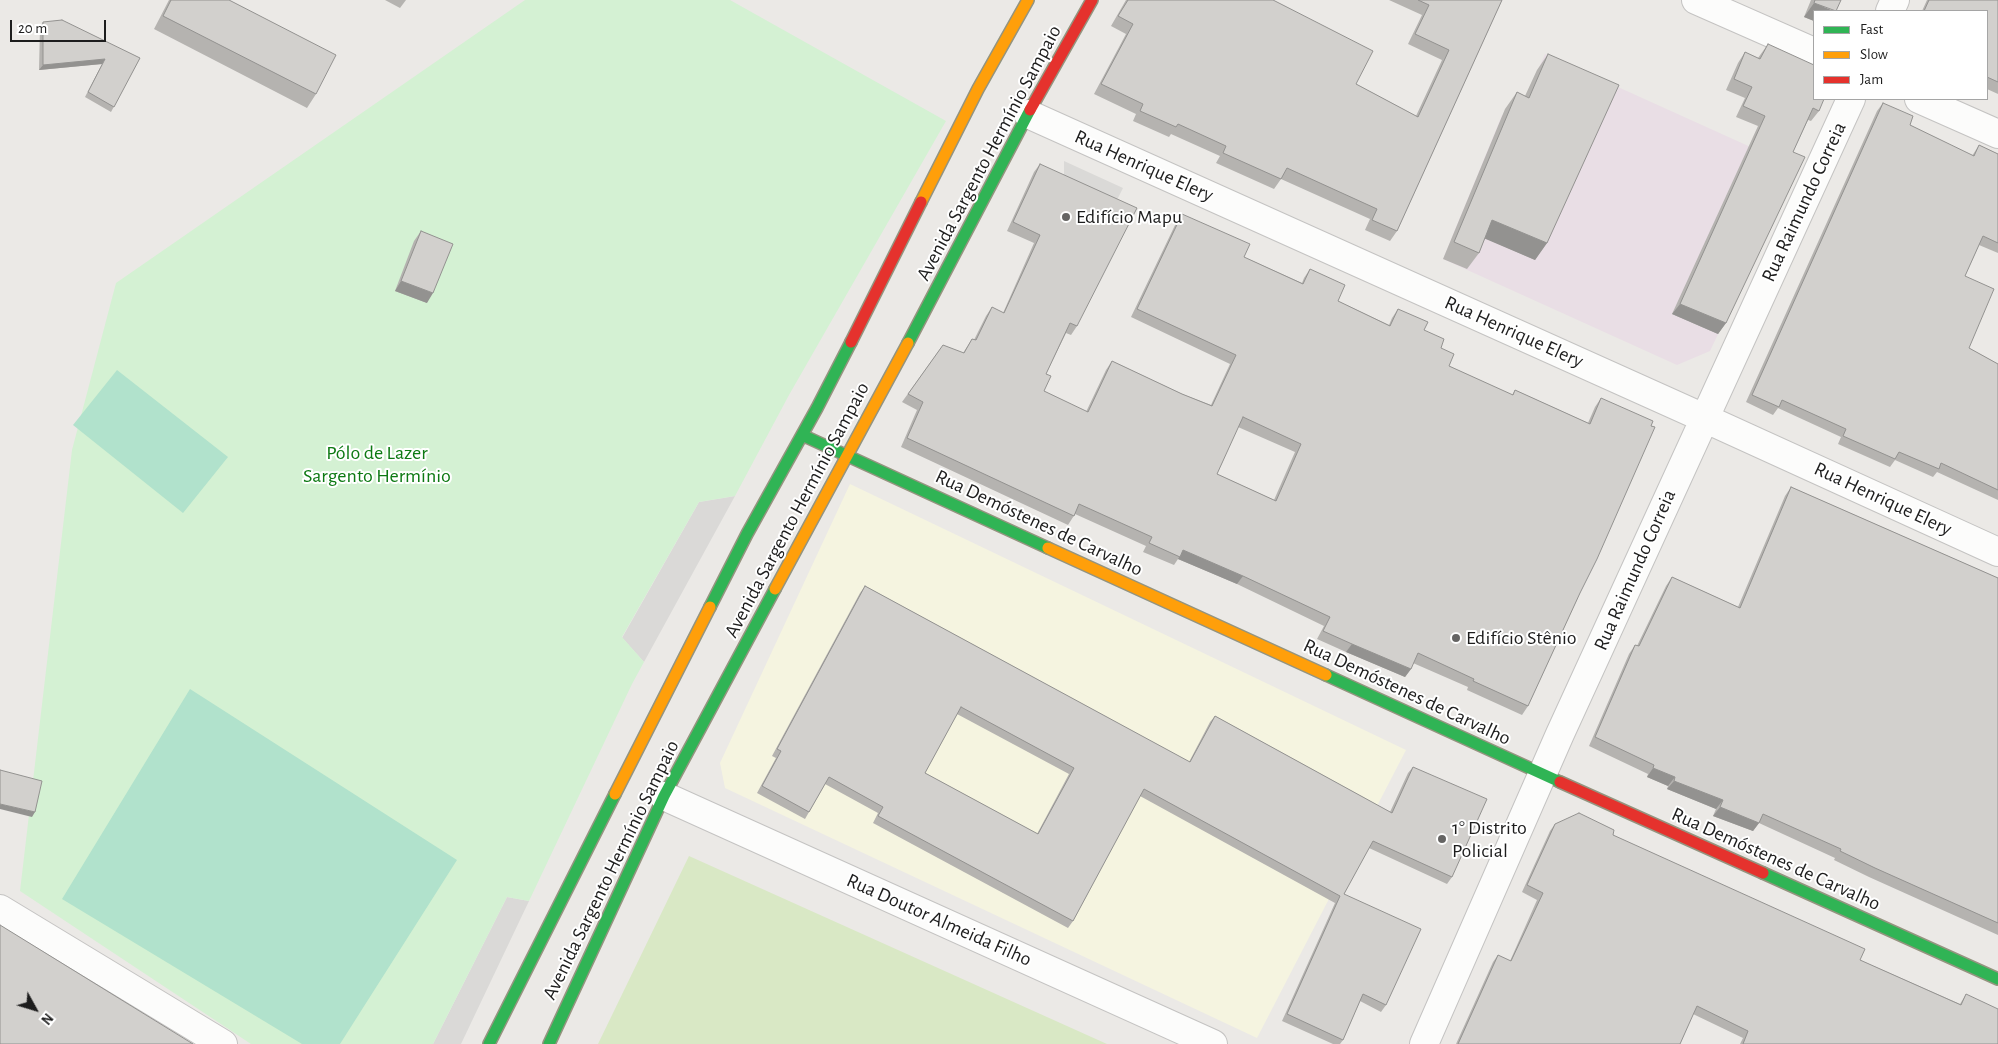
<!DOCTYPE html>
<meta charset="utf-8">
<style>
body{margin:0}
#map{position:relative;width:1998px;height:1044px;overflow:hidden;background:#ebe9e6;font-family:"Alegreya Sans",sans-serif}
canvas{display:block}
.legend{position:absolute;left:1813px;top:10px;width:175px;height:90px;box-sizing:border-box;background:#fff;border:1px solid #a5a5a5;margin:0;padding:6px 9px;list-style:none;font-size:15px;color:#1d1d1d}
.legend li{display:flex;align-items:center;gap:10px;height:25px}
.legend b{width:25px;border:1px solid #a5a5a5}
.north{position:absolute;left:10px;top:984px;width:50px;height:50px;-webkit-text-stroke:4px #fff;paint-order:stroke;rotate:129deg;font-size:14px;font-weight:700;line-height:20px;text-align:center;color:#1d1d1d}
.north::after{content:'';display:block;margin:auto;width:18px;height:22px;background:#1d1d1d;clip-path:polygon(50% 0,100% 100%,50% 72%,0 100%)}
.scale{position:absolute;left:10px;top:20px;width:96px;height:22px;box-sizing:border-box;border:2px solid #1d1d1d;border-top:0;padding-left:6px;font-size:15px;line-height:18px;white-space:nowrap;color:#1d1d1d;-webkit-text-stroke:4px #fff;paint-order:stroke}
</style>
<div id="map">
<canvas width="1998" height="1044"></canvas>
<ul class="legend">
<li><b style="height:6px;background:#30b455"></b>Fast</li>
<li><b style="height:6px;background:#ff9f0a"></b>Slow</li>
<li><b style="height:6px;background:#e5322d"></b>Jam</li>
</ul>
<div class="north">N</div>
<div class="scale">20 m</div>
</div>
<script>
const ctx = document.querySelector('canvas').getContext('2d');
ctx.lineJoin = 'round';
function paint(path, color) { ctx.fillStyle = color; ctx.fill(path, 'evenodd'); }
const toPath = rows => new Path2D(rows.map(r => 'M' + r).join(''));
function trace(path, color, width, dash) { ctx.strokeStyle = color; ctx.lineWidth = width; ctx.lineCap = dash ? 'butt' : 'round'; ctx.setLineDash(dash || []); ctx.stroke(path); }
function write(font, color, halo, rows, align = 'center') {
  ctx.font = font + ' "Alegreya Sans",sans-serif'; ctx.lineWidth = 4; ctx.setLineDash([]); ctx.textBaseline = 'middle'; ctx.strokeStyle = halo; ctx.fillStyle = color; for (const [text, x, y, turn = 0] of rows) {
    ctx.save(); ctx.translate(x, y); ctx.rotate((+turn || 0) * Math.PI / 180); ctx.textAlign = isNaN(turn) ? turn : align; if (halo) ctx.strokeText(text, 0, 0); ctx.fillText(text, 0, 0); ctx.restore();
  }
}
const residential = toPath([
 [1064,161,1123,188,1115,204,1064,182],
 [735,496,644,662,622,638,699,502],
 [507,897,529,901,461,1044,433,1044]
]);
const industrial = toPath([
 [1545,54,1797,168,1710,351,1677,365,1443,259,1502,115,1515,121]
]);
const education = toPath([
 [850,484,1406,750,1257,1038,725,788,720,763]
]);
const grass = toPath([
 [689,856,1107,1044,598,1044]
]);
const park = toPath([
 [525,0,730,0,946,121,789,395,735,496,699,502,622,637,644,662,632,684,529,901,507,897,433,1044,251,1044,20,891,72,450,116,283]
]);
const pitch = toPath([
 [117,370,228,457,183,513,73,425],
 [190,689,457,860,340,1044,302,1044,62,899]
]);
const street = toPath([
 [1696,0,1814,52],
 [1890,11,1895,0],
 [1919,99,1998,134],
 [1028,114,1704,418,1998,552],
 [664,796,1213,1044],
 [0,909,223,1044],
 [1424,1044,1560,734,1851,99]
]);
const fast = toPath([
 [908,343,1030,110],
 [802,435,1048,548],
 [710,607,747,534,817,408,851,342],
 [1326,675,1560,782],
 [1763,873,1998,979],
 [489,1044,615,794],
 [549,1044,664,796,775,589]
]);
const slow = toPath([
 [921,202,978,89,1028,0],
 [1048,548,1326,675],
 [775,589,908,343],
 [615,794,710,607]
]);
const jam = toPath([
 [1030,110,1092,0],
 [851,342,921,202],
 [1560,782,1763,873]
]);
const wall = toPath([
 [169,0,229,0,316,94,307,108,154,29],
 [385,0,406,0,400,8],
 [1126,0,1273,0,1356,84,1416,116,1442,60,1408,44,1422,15,1389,0,1502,0,1397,231,1390,241,1365,230,1370,219,1281,179,1274,189,1216,163,1220,156,1171,134,1169,137,1133,121,1136,114,1094,94,1126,34,1111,26],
 [1811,0,1841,0,1814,11,1814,21,1804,17],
 [1927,0,1998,0,1998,94,1987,89,1987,11,1922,11],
 [43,22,140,58,111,112,85,97,102,64,39,70,40,27],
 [1768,44,1819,111,1811,121,1808,120,1793,152,1726,323,1718,334,1672,314,1758,126,1736,117,1745,98,1726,90,1738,63,1745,52,1758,58],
 [1548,54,1547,243,1535,260,1485,238,1479,253,1467,269,1443,259,1505,109,1517,92,1525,96,1537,70],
 [1883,103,1910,125,1972,156,1979,145,1998,154,1998,253,1979,245,1965,276,1969,348,1998,364,1998,500,1937,472,1933,477,1895,460,1890,467,1838,444,1841,437,1778,408,1773,415,1746,402,1877,111],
 [1040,164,1077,326,1071,335,1066,333,1046,374,1044,391,1086,412,1106,370,1112,361,1182,394,1211,405,1230,364,1131,317,1176,223,1182,214,1244,257,1302,283,1304,278,1310,269,1338,301,1389,325,1392,318,1398,309,1424,330,1441,348,1449,366,1512,395,1515,390,1588,423,1595,407,1601,398,1580,593,1528,706,1522,715,1467,690,1468,687,1413,663,1411,669,1405,677,1346,652,1317,639,1324,626,1237,584,1178,559,1174,565,1143,552,1146,546,1075,514,1068,525,901,447,917,410,902,402,943,345,963,353,972,339,974,340,986,316,992,307,1003,313,1034,243,1007,231,1034,172],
 [1238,427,1295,452,1274,500,1217,474],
 [421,231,427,303,395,291,414,241],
 [1791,487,1998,578,1998,935,1869,877,1834,860,1835,858,1759,823,1753,831,1713,816,1716,809,1667,789,1668,786,1647,777,1648,774,1589,746,1629,654,1635,645,1637,646,1666,586,1672,577,1738,607,1785,496],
 [865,586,1189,762,1210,722,1215,716,1390,812,1408,773,1413,767,1452,877,1447,884,1369,848,1344,894,1386,1005,1381,1012,1360,1001,1343,1040,1340,1044,1333,1044,1282,1021,1335,903,1140,796,1073,921,1068,928,873,823,878,813,825,784,805,819,757,793,776,758,772,756,860,593],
 [957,714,1069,774,1037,834,925,773],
 [1555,824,1613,835,1860,960,1960,1004,1966,994,1998,1044,1740,1044,1743,1038,1693,1014,1680,1044,1456,1044,1493,962,1498,955,1510,961,1537,900,1522,892,1550,831]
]);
const shadedWall = toPath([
 [1814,3,1834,11,1814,11,1814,21,1804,17],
 [105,59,102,64,39,70,43,65],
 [1492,220,1547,243,1535,260,1481,237],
 [401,281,433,293,427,303,395,291],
 [1680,304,1726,323,1718,334,1672,314],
 [1183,550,1243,576,1237,584,1178,559],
 [1352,644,1411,669,1405,677,1346,652],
 [1653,768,1675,777,1668,786,1647,777],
 [1674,781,1723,800,1716,809,1667,789],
 [0,804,35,812,32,817,0,809],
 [1720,807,1759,823,1753,831,1713,816]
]);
const building = toPath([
 [171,0,229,0,336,55,316,94,163,16,171,0],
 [1128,0,1273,0,1373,51,1356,84,1418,117,1449,50,1415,34,1429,5,1418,0,1502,0,1397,231,1372,220,1377,209,1287,168,1281,179,1223,153,1226,146,1178,124,1176,127,1140,111,1143,104,1101,84,1133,24,1118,16,1128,0],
 [1815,0,1841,0,1836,11,1814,3,1815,0],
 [1929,0,1998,0,1998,82,1987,77,1987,11,1924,11,1929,0],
 [62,20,140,58,114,107,88,92,105,59,43,65,43,22,62,20],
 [1768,44,1814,65,1814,99,1824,99,1819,111,1813,108,1793,152,1805,157,1726,323,1680,304,1765,116,1743,106,1752,87,1734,79,1745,52,1760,59,1768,44],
 [1548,54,1619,85,1547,243,1492,220,1479,253,1454,242,1517,92,1529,98,1548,54],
 [1883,103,1913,116,1910,125,1974,156,1979,145,1998,154,1998,243,1983,236,1965,276,1994,289,1969,348,1998,364,1998,490,1941,463,1939,469,1899,452,1895,459,1843,436,1846,429,1782,400,1779,407,1752,395,1883,103],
 [1040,164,1137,208,1077,326,1070,323,1046,374,1051,376,1044,391,1088,412,1112,361,1182,394,1212,406,1236,355,1137,309,1182,214,1250,244,1244,257,1303,284,1310,269,1345,285,1338,301,1390,326,1398,309,1428,322,1424,330,1444,339,1441,348,1454,354,1449,366,1513,395,1515,390,1590,424,1601,398,1653,421,1651,426,1655,427,1597,559,1580,593,1528,706,1473,681,1474,679,1418,653,1411,669,1352,644,1323,631,1330,617,1243,576,1183,550,1180,557,1149,543,1152,537,1079,504,1074,516,907,438,923,402,908,394,943,345,964,353,972,339,976,340,992,307,1004,313,1040,235,1013,222,1040,164],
 [1243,417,1301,444,1276,501,1217,474,1243,417],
 [421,231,453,244,433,293,401,281,421,231],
 [1791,487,1998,578,1998,923,1875,868,1840,851,1841,849,1763,814,1759,823,1720,807,1723,800,1674,781,1675,777,1653,768,1654,765,1595,737,1635,645,1639,646,1672,577,1740,608,1791,487],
 [865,586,1190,762,1215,716,1392,813,1413,767,1487,799,1452,877,1373,841,1344,894,1421,929,1386,1005,1363,994,1343,1040,1287,1014,1340,896,1144,789,1073,921,878,816,883,807,829,777,809,812,762,786,781,751,777,749,865,586],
 [961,707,1074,768,1038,834,925,773,961,707],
 [0,770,42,781,35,812,0,804,0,770],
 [1579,813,1614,830,1613,835,1865,949,1860,960,1961,1005,1966,994,1998,1009,1998,1044,1743,1044,1748,1031,1697,1006,1680,1044,1458,1044,1498,955,1511,961,1543,893,1527,885,1555,824,1579,813],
 [0,925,193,1044,0,1044,0,925]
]);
const markers = [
 [1066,217,5,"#656463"],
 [1456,638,5,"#656463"],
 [1442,839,5,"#656463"]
];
const streetNames = [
 ["Avenida Sargento Hermínio Sampaio",989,153,-62],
 ["Rua Henrique Elery",1144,166,24],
 ["Rua Raimundo Correia",1804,202,-65],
 ["Rua Henrique Elery",1514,332,24],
 ["Rua Henrique Elery",1883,499,25],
 ["Avenida Sargento Hermínio Sampaio",797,510,-62],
 ["Rua Demóstenes de Carvalho",1039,523,25],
 ["Rua Raimundo Correia",1635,570,-66],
 ["Rua Demóstenes de Carvalho",1407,692,25],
 ["Rua Demóstenes de Carvalho",1776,859,24],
 ["Avenida Sargento Hermínio Sampaio",611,870,-64],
 ["Rua Doutor Almeida Filho",939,920,24]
];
const poiNames = [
 ["Edifício Mapu",1076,217],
 ["Edifício Stênio",1466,638],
 ["1° Distrito",1452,828],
 ["Policial",1452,851]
];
const parkNames = [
 ["Pólo de Lazer",377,453],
 ["Sargento Hermínio",377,476]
];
paint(residential, '#dad9d7');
paint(industrial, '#e9dee5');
paint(education, '#f5f4e0');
paint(grass, '#d9e8c5');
paint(park, '#d4f1d3');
paint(pitch, '#b1e2cc');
trace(street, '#c4c3c2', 30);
trace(fast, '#94947f', 14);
trace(slow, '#94947f', 14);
trace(jam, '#94947f', 14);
trace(street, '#fcfcfb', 28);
trace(fast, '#30b455', 11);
trace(slow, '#ff9f0a', 11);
trace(jam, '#e5322d', 11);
paint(wall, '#b5b3b0');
paint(shadedWall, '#939290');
paint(building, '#d2d0cd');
trace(building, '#939290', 1);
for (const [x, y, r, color] of markers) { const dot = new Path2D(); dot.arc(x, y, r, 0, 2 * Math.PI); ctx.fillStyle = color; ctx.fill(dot); trace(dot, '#fff', 2); }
write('20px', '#1d1d1d', '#fff', streetNames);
write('20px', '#1d1d1d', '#fff', poiNames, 'left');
write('20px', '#0d7913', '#fff', parkNames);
</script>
